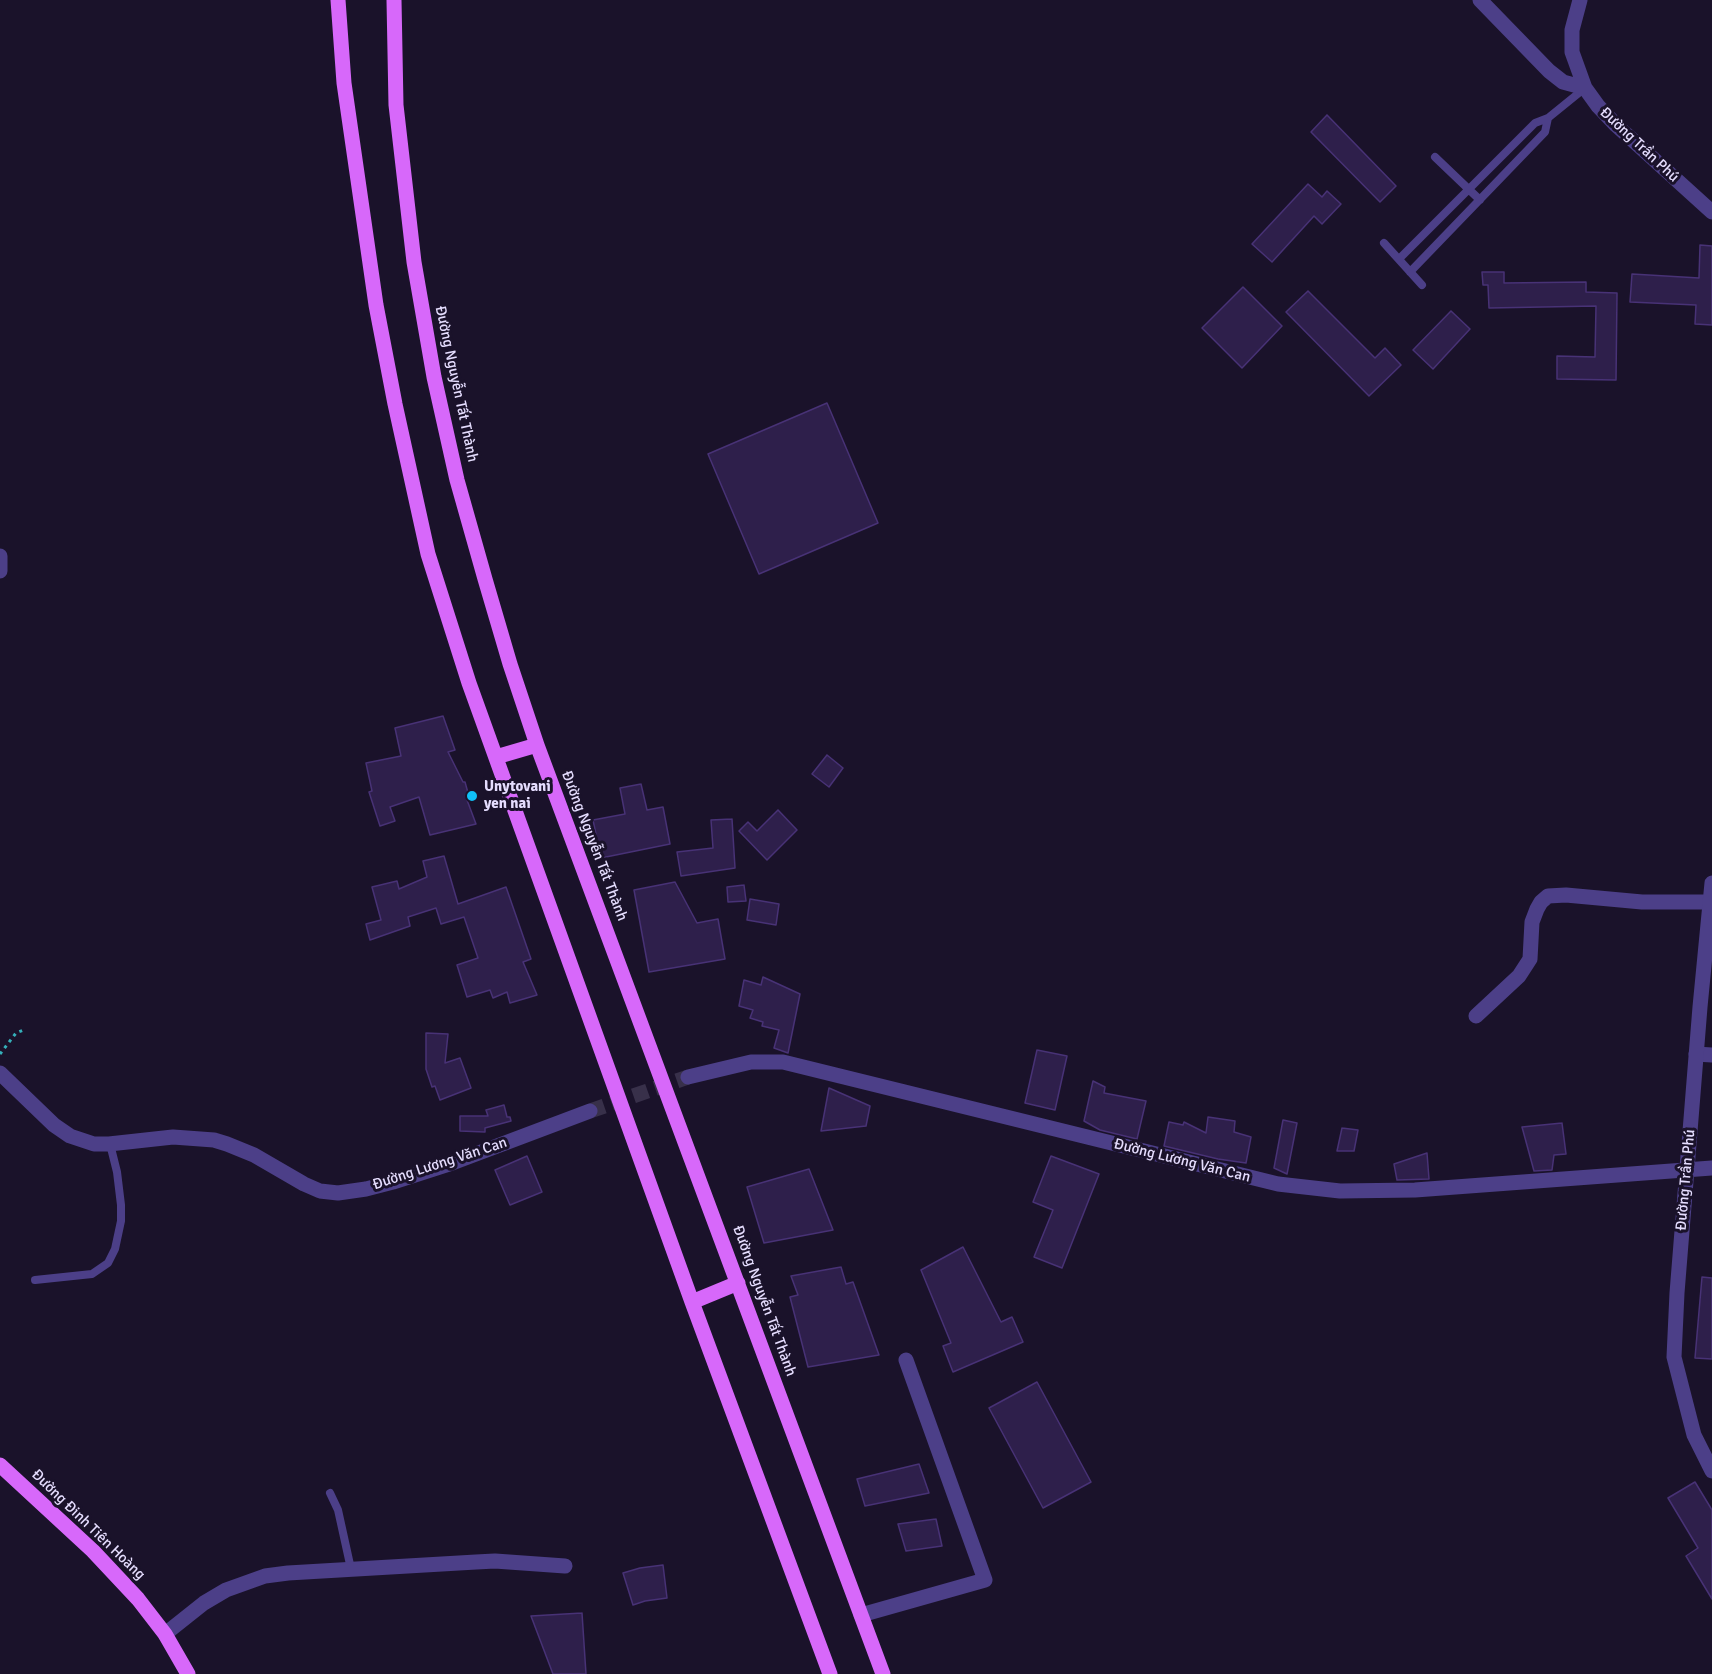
<!DOCTYPE html>
<meta charset="utf-8">
<style>
body{margin:0}
canvas{display:block;background:#1a122a}
</style>
<canvas width="1712" height="1674"></canvas>
<script>
const ctx = document.querySelector('canvas').getContext('2d');
ctx.lineJoin = 'round';
function paint(path, color) { ctx.fillStyle = color; ctx.fill(path, 'evenodd'); }
const toPath = rows => new Path2D(rows.map(r => 'M' + r).join(''));
function trace(path, color, width, dash) { ctx.strokeStyle = color; ctx.lineWidth = width; ctx.lineCap = dash ? 'butt' : 'round'; ctx.setLineDash(dash || []); ctx.stroke(path); }
function write(font, color, halo, rows, align = 'center') {
  ctx.font = font + ' Signika,sans-serif'; ctx.lineWidth = 6; ctx.setLineDash([]); ctx.textBaseline = 'middle'; ctx.strokeStyle = halo; ctx.fillStyle = color; for (const [text, x, y, turn = 0] of rows) {
    ctx.save(); ctx.translate(x, y); ctx.rotate((+turn || 0) * Math.PI / 180); ctx.textAlign = isNaN(turn) ? turn : align; if (halo) ctx.strokeText(text, 0, 0); ctx.fillText(text, 0, 0); ctx.restore();
  }
}
const building = toPath([
 [1327,115,1396,186,1380,202,1311,132,1327,115],
 [1308,184,1322,197,1327,191,1341,204,1322,224,1314,216,1272,262,1252,244,1308,184],
 [1700,245,1712,246,1712,325,1695,324,1696,305,1630,302,1632,274,1699,278,1700,245],
 [1482,272,1504,272,1504,283,1586,282,1586,292,1617,293,1616,380,1557,379,1557,356,1595,357,1596,306,1489,308,1488,285,1483,285,1482,272],
 [1243,287,1282,326,1242,368,1202,328,1243,287],
 [1308,291,1375,358,1385,348,1401,365,1369,396,1286,312,1308,291],
 [1451,311,1470,329,1433,369,1413,350,1451,311],
 [827,403,878,523,759,574,708,454,827,403],
 [443,716,455,750,448,752,463,782,465,782,470,800,467,800,476,824,430,835,419,797,390,807,395,821,380,826,369,792,372,791,366,763,401,756,395,728,443,716],
 [827,755,843,768,829,787,812,774,827,755],
 [641,784,647,810,663,807,670,844,601,858,593,820,625,814,620,788,641,784],
 [778,810,797,830,767,860,739,831,748,822,757,831,778,810],
 [732,819,735,868,681,876,677,852,713,848,711,820,732,819],
 [444,856,458,904,506,887,531,959,523,962,537,995,510,1003,507,992,493,998,490,990,467,997,457,965,478,958,464,917,441,924,436,908,408,917,410,926,370,940,366,924,381,920,372,887,397,881,399,889,427,877,423,861,444,856],
 [675,882,697,923,718,919,725,959,649,972,634,890,675,882],
 [744,885,746,901,728,902,727,887,744,885],
 [750,899,779,904,776,925,747,920,750,899],
 [763,977,800,994,788,1053,774,1048,779,1030,762,1026,763,1022,750,1018,753,1010,739,1006,744,980,761,985,763,977],
 [426,1033,448,1034,445,1063,460,1058,471,1088,440,1100,435,1086,432,1087,426,1069,426,1033],
 [1037,1050,1067,1056,1055,1110,1025,1103,1037,1050],
 [1093,1081,1105,1087,1104,1093,1146,1101,1137,1139,1100,1130,1084,1121,1093,1081],
 [829,1088,870,1106,866,1126,821,1131,829,1088],
 [504,1105,507,1117,510,1117,511,1121,485,1128,485,1132,460,1131,460,1116,488,1116,486,1110,504,1105],
 [1208,1117,1235,1121,1234,1132,1251,1137,1246,1163,1218,1159,1164,1146,1169,1122,1183,1125,1184,1122,1206,1133,1208,1117],
 [1283,1120,1297,1123,1287,1174,1274,1168,1283,1120],
 [1562,1123,1566,1154,1554,1155,1552,1170,1534,1171,1522,1127,1562,1123],
 [1342,1128,1358,1130,1354,1151,1337,1151,1342,1128],
 [1427,1153,1429,1179,1397,1180,1394,1164,1427,1153],
 [527,1156,542,1192,510,1205,495,1170,527,1156],
 [1051,1156,1099,1174,1062,1268,1034,1257,1053,1210,1033,1202,1051,1156],
 [809,1169,833,1230,764,1243,747,1187,809,1169],
 [963,1247,1001,1322,1012,1317,1023,1342,953,1372,943,1346,951,1343,921,1270,963,1247],
 [841,1267,846,1284,853,1282,879,1355,808,1367,790,1297,798,1295,791,1276,841,1267],
 [1702,1277,1712,1278,1712,1359,1695,1358,1702,1277],
 [1037,1382,1091,1482,1043,1508,989,1408,1037,1382],
 [919,1464,929,1493,865,1506,857,1479,919,1464],
 [1695,1482,1712,1510,1712,1599,1686,1556,1698,1548,1668,1498,1695,1482],
 [936,1519,942,1546,906,1551,898,1524,936,1519],
 [663,1565,667,1598,645,1601,633,1605,623,1573,640,1568,663,1565],
 [582,1613,586,1674,553,1674,531,1616,582,1613]
]);
const minorTunnel = toPath([
 [590,1111,688,1077]
]);
const path = toPath([
 [0,1054,16,1033,26,1029]
]);
const service = toPath([
 [1548,118,1585,88],
 [1435,157,1480,200],
 [1384,243,1422,285],
 [1399,259,1535,123,1548,118,1545,132,1410,272],
 [35,1280,92,1274,108,1263,115,1249,121,1221,121,1205,117,1172,110,1144],
 [330,1493,338,1510,351,1569]
]);
const minor = toPath([
 [0,556,0,571],
 [1476,1016,1519,976,1530,959,1532,922,1537,909,1541,902,1548,896,1566,895,1642,902,1710,902],
 [1696,1054,1712,1055],
 [0,1073,54,1125,70,1136,94,1144,109,1144,173,1137,214,1140,227,1144,254,1155,304,1184,320,1191,338,1193,366,1189,393,1182,452,1163,590,1111],
 [688,1077,751,1062,783,1062,1278,1184,1340,1191,1415,1190,1712,1168],
 [861,1615,985,1580,906,1360],
 [165,1634,204,1603,226,1590,265,1576,288,1573,476,1562,495,1561,565,1566]
]);
const tertiary = toPath([
 [1480,0,1549,71,1563,82,1585,88],
 [1580,0,1572,30,1572,52,1585,88,1598,106,1616,125,1712,212],
 [1712,883,1700,1007,1677,1293,1674,1357,1694,1435,1712,1471]
]);
const primary = toPath([
 [338,0,344,83,376,305,395,404,428,554,469,683,692,1302,830,1674],
 [394,0,396,105,414,262,434,377,457,480,485,579,510,664,537,745,883,1674],
 [496,757,537,745],
 [692,1302,738,1283],
 [0,1465,93,1551,138,1599,165,1634,188,1674]
]);
const markers = [
 [472,796,6,"#10c0f7"]
];
const streetNames = [
 ["Đường Trần Phú",1639,145,43],
 ["Đường Nguyễn Tất Thành",456,384,78],
 ["Đường Nguyễn Tất Thành",594,846,69],
 ["Đường Lương Văn Can",1182,1161,14],
 ["Đường Lương Văn Can",440,1164,-18],
 ["Đường Trần Phú",1686,1180,-85],
 ["Đường Nguyễn Tất Thành",764,1301,70],
 ["Đường Đinh Tiên Hoàng",88,1525,44]
];
const poiNames = [
 ["Unytovani",484,787],
 ["yen nai",484,804]
];
paint(building, '#2e1f4b');
trace(building, '#483276', 1.5);
trace(minorTunnel, '#38304a', 15, [15, 8]);
trace(path, '#35afb9', 3, [3, 4.5]);
trace(service, '#4c3f88', 8);
trace(minor, '#4c3f88', 15);
trace(tertiary, '#4c3f88', 15);
trace(primary, '#d768fa', 15);
for (const [x, y, r, color] of markers) { const dot = new Path2D(); dot.arc(x, y, r, 0, 2 * Math.PI); ctx.fillStyle = color; ctx.fill(dot); trace(dot, '#1a122a', 2); }
write('15px', '#e5ddfe', '#1a122a', streetNames);
write('bold 15px', '#e5ddfe', '#1a122a', poiNames, 'left');
</script>
